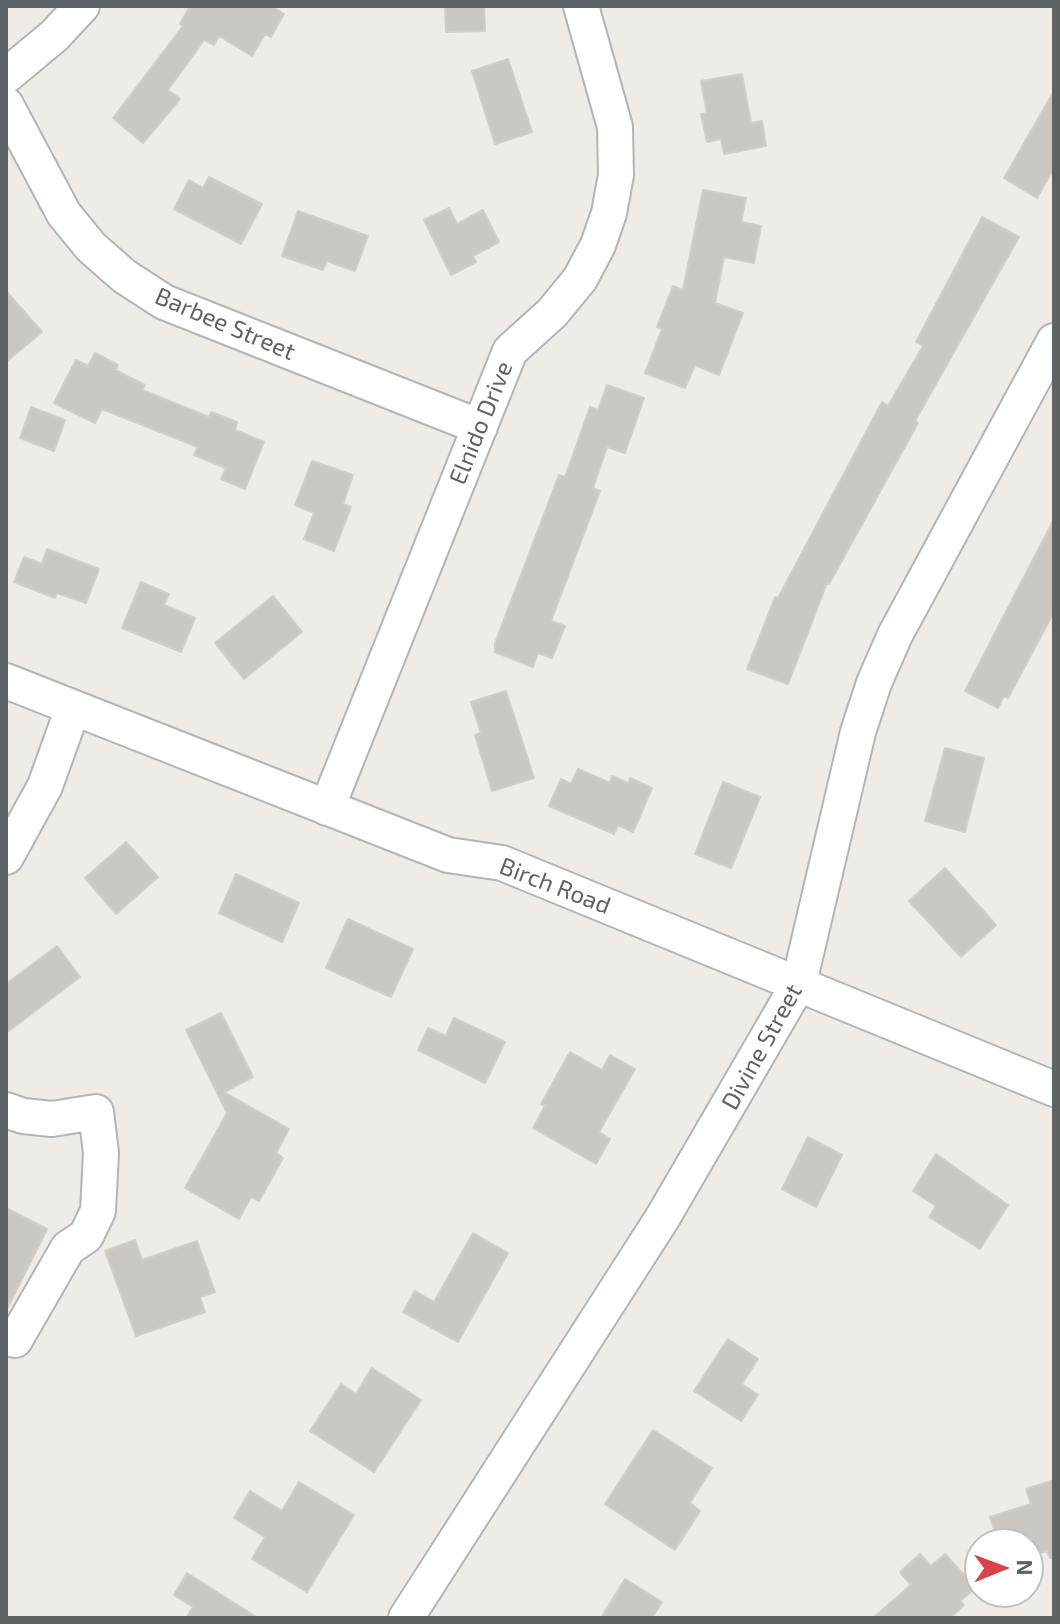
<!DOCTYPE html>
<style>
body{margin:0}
#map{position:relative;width:1060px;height:1624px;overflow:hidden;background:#efece7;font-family:"Exo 2",sans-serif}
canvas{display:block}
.frame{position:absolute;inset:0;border:8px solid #5e6366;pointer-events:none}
.north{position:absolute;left:964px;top:1528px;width:80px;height:80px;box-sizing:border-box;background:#fff;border:2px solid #bfc1c2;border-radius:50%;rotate:89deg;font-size:22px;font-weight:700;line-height:32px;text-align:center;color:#5e6366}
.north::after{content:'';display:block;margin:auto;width:28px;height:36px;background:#d9434c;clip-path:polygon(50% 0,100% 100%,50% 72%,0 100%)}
</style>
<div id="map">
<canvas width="1060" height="1624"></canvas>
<div class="frame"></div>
<div class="north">N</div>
</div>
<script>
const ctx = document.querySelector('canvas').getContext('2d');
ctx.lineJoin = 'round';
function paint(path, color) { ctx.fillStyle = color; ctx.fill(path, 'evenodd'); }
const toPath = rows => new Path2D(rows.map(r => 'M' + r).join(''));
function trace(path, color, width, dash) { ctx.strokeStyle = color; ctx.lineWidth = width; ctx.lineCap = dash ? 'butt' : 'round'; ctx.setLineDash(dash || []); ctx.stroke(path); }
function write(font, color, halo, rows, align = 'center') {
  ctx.font = font + ' "Exo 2",sans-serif'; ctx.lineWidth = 6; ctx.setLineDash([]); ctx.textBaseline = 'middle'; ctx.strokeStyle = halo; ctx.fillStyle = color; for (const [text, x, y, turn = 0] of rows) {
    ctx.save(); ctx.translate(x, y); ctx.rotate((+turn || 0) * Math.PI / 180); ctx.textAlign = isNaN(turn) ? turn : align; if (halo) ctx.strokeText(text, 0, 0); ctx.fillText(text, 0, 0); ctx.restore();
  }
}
const building = toPath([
 [190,6,271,6,284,14,271,37,265,34,252,56,219,36,214,45,204,40,168,90,180,99,143,143,113,118,183,26,180,24,190,6],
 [445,6,484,6,485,31,446,32,445,6],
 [508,59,532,132,495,144,472,71,508,59],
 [742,74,751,123,762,121,766,146,724,154,721,139,707,142,701,114,707,113,701,81,742,74],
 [1054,91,1054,168,1037,198,1004,178,1054,91],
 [209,177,262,204,241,244,174,209,189,180,203,188,209,177],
 [703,190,746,198,741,222,761,226,754,263,724,257,715,303,743,313,719,375,695,365,685,388,645,373,662,329,657,327,673,286,683,290,703,190],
 [449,208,457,224,483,210,499,242,473,256,476,262,451,275,424,220,449,208],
 [298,211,368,236,355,271,327,261,323,270,282,256,298,211],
 [982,217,1019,237,915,421,918,423,829,584,827,583,788,684,747,669,775,597,778,598,882,402,888,406,923,346,916,342,982,217],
 [6,291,42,332,6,362,6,291],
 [95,353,118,365,115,370,145,385,142,390,209,417,211,412,237,422,235,430,264,442,245,489,221,479,226,468,194,455,198,447,102,409,95,423,54,403,76,360,88,366,95,353],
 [607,385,644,398,625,453,607,447,593,488,600,491,551,621,565,626,552,658,538,653,533,667,495,652,495,643,559,475,565,477,590,407,598,410,607,385],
 [31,407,65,420,54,451,20,438,31,407],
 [312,461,353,475,343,504,351,507,334,551,304,539,314,513,295,505,312,461],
 [1054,519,1054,612,1008,698,1004,696,998,708,965,691,1054,519],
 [47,549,99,569,86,603,57,593,55,598,14,582,24,557,42,564,47,549],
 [141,582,169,594,164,605,195,618,181,652,122,628,141,582],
 [273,596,302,632,244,679,215,643,273,596],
 [506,691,534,778,492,791,475,735,481,733,471,702,506,691],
 [945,748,984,758,965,832,925,821,945,748],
 [578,769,610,783,612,776,628,783,630,778,652,788,633,832,618,825,614,834,549,806,561,779,571,784,578,769],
 [723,782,760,797,731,868,695,854,723,782],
 [126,842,158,877,116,914,85,878,126,842],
 [945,868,996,925,961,957,909,901,945,868],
 [236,874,299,903,282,942,219,913,236,874],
 [348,919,413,949,391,997,326,968,348,919],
 [57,946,80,977,6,1033,6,984,57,946],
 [221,1013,253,1077,224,1092,289,1129,276,1153,283,1158,259,1201,251,1197,239,1219,185,1188,227,1113,186,1030,221,1013],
 [454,1018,505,1042,485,1083,418,1050,428,1028,446,1036,454,1018],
 [570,1052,602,1070,610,1055,635,1069,599,1132,610,1139,596,1164,533,1128,545,1106,541,1104,570,1052],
 [808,1137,842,1155,816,1207,782,1189,808,1137],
 [936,1154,1008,1205,980,1249,929,1217,936,1206,913,1191,936,1154],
 [6,1208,47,1229,6,1311,6,1208],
 [473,1233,508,1253,458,1342,403,1312,415,1291,434,1302,473,1233],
 [135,1240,142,1260,197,1241,215,1292,200,1297,205,1312,136,1336,105,1251,135,1240],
 [728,1339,758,1359,742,1384,758,1395,741,1421,694,1391,728,1339],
 [372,1368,421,1400,374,1472,310,1431,341,1384,356,1394,372,1368],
 [653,1430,712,1468,690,1503,700,1511,675,1550,605,1504,653,1430],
 [1054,1480,1054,1558,1050,1558,1047,1551,1028,1557,1028,1544,999,1544,990,1517,1031,1504,1026,1489,1054,1480],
 [299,1482,354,1515,307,1592,252,1559,265,1537,234,1518,250,1491,282,1511,299,1482],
 [920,1554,931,1566,945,1554,976,1588,960,1601,964,1605,950,1618,873,1618,911,1585,900,1572,920,1554],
 [187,1573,258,1618,186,1618,193,1607,174,1595,187,1573],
 [625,1579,662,1602,652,1618,601,1618,625,1579]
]);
const minor = toPath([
 [6,76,54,36,82,6],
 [6,105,64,214,91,247,124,276,164,302,480,427],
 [6,681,448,855,502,863,1054,1089],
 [327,808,510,351,552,313,580,279,598,245,609,213,616,175,615,127,581,6],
 [6,857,45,786,73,708],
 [6,1110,23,1116,52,1119,96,1112,101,1153,98,1211,86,1236,68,1248,15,1340],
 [406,1618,663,1217,799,983,858,732,874,683,895,635,1054,341]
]);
const streetNames = [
 ["Barbee Street",225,324,23],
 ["Elnido Drive",481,423,-68],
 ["Birch Road",555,886,21],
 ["Divine Street",762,1047,-61]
];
paint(building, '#cbc7c3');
trace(building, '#d3cdc6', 2);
trace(minor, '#b2b5b8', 38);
trace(minor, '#fff', 34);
write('24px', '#5e6366', '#fff', streetNames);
</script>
